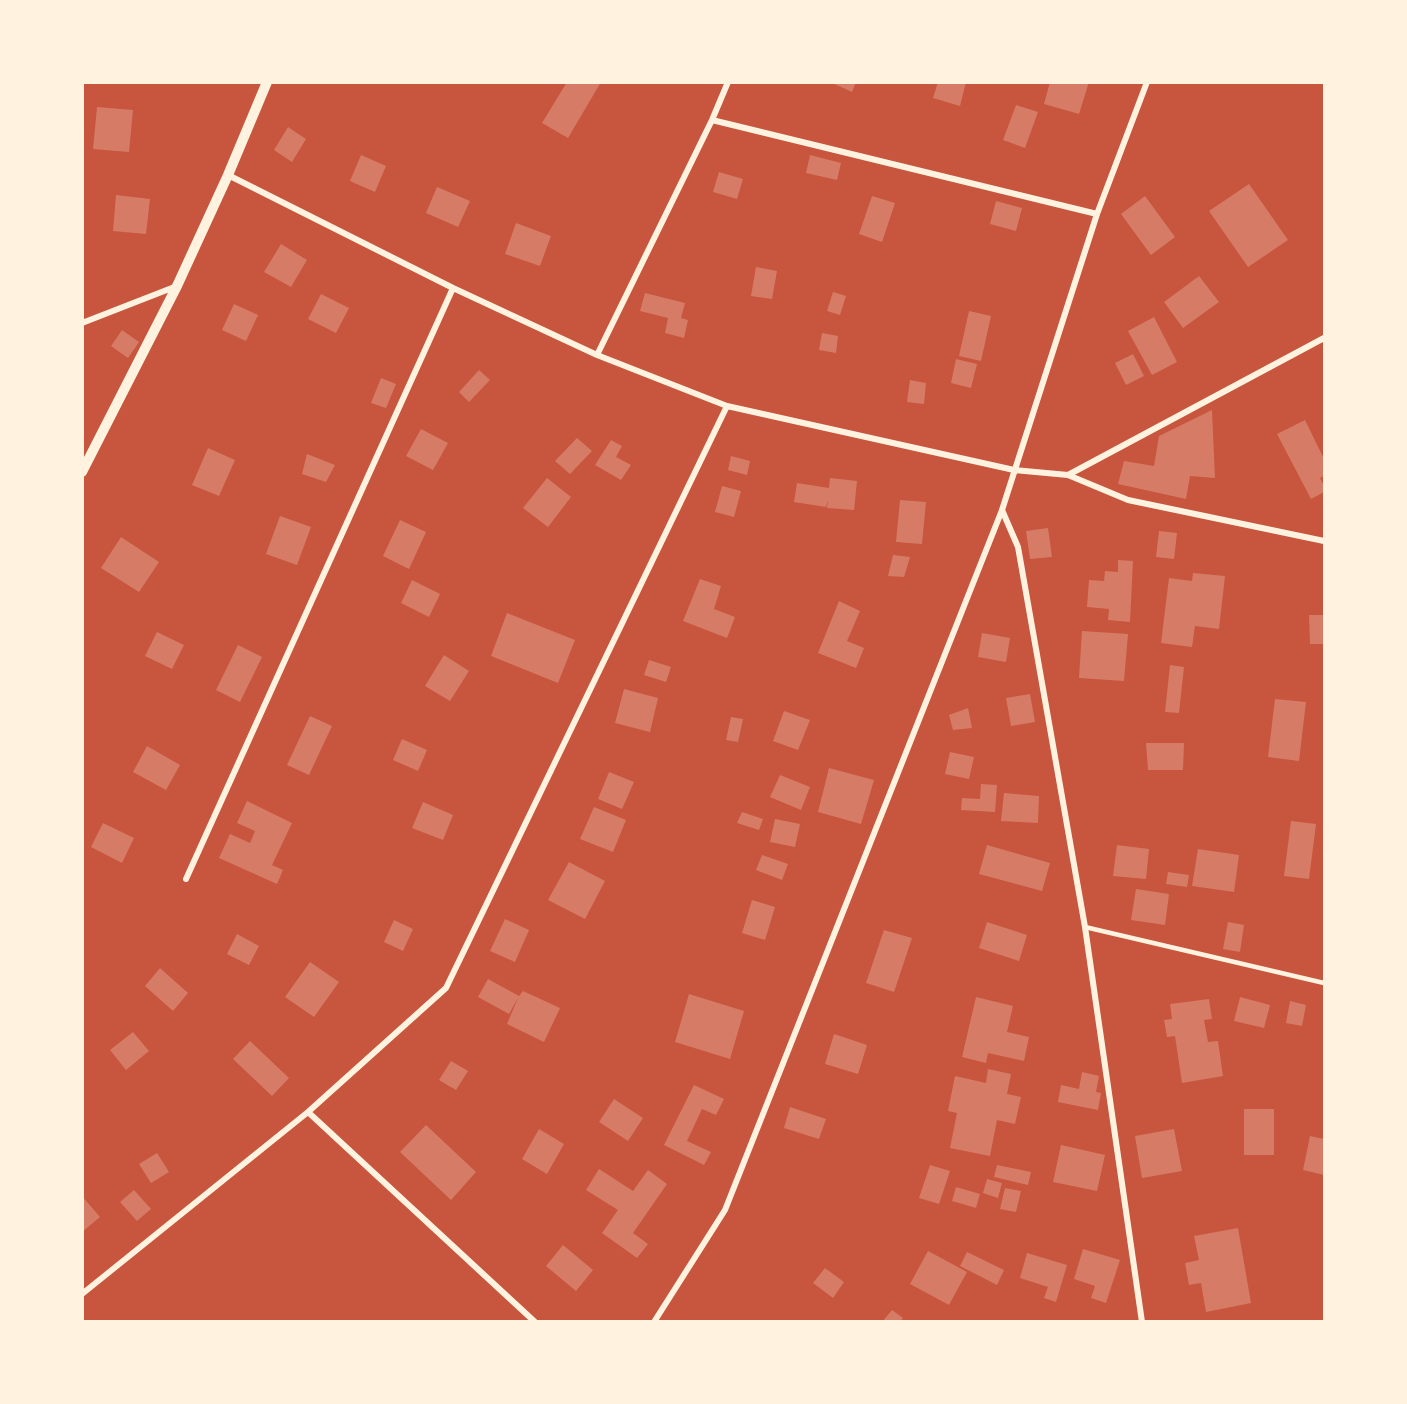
<!DOCTYPE html>
<style>
body{margin:0}
#map{position:relative;width:1407px;height:1404px;overflow:hidden;background:#c8553d;font-family:Roboto,sans-serif}
canvas{display:block}
.frame{position:absolute;inset:0;border:84px solid #fff3e0;pointer-events:none}
</style>
<div id="map">
<canvas width="1407" height="1404"></canvas>
<div class="frame"></div>
</div>
<script>
const ctx = document.querySelector('canvas').getContext('2d');
ctx.lineJoin = 'round';
function paint(path, color) { ctx.fillStyle = color; ctx.fill(path, 'evenodd'); }
const toPath = rows => new Path2D(rows.map(r => 'M' + r).join(''));
function trace(path, color, width, dash) { ctx.strokeStyle = color; ctx.lineWidth = width; ctx.lineCap = dash ? 'butt' : 'round'; ctx.setLineDash(dash || []); ctx.stroke(path); }
const building = toPath([
 [567,82,601,82,568,138,542,123],
 [830,82,856,82,852,92],
 [938,82,966,82,960,106,933,98],
 [1050,82,1089,82,1079,114,1044,104],
 [1016,105,1038,112,1025,148,1003,140],
 [97,107,133,110,129,152,93,149],
 [288,127,306,139,292,162,274,150],
 [361,155,386,166,375,192,350,181],
 [810,155,841,163,837,180,806,173],
 [719,172,743,179,737,199,713,192],
 [1249,184,1288,240,1248,267,1209,211],
 [437,187,470,201,458,227,426,213],
 [116,195,150,199,146,234,113,231],
 [872,196,895,203,882,242,859,234],
 [1145,196,1175,237,1151,255,1121,214],
 [996,201,1022,208,1016,231,990,224],
 [516,223,551,236,540,266,505,254],
 [281,244,307,260,291,287,264,272],
 [756,267,777,271,772,299,751,296],
 [1199,276,1219,302,1183,328,1164,302],
 [833,292,846,296,840,315,827,311],
 [645,293,685,303,681,318,688,320,684,338,665,333,668,318,640,311],
 [321,294,349,308,336,333,308,319],
 [234,304,258,315,246,341,222,330],
 [969,311,991,316,981,361,959,356],
 [1154,317,1177,362,1152,375,1128,331],
 [122,330,139,342,128,358,111,346],
 [822,333,838,336,836,353,819,350],
 [1133,354,1144,376,1126,385,1115,363],
 [956,359,977,364,971,388,951,383],
 [479,370,490,380,469,402,459,392],
 [381,378,396,384,386,408,371,403],
 [910,380,926,383,924,404,907,402],
 [1212,410,1215,478,1190,476,1186,499,1118,484,1124,461,1154,466,1159,436],
 [1305,420,1324,459,1324,476,1320,478,1324,486,1324,492,1311,499,1277,434],
 [421,429,448,443,433,470,406,456],
 [577,438,592,451,570,474,555,461],
 [611,440,622,446,616,457,631,465,621,480,595,465],
 [208,448,235,460,219,496,192,485],
 [307,454,335,465,326,482,302,474],
 [731,456,750,461,747,475,728,470],
 [547,478,571,497,548,527,523,508],
 [830,478,857,481,854,510,827,508,828,500,826,507,794,502,797,483,829,488],
 [722,486,741,491,734,517,715,512],
 [900,500,926,502,922,544,896,542],
 [280,516,311,527,297,565,266,554],
 [400,520,426,532,409,569,383,556],
 [1048,528,1052,557,1030,559,1026,531],
 [1159,531,1177,533,1174,559,1156,557],
 [121,537,159,562,139,592,101,568],
 [893,555,910,557,904,577,888,576],
 [1118,560,1133,561,1130,622,1108,620,1109,609,1087,607,1089,580,1104,581,1105,571,1118,572],
 [1193,573,1225,576,1219,629,1195,626,1192,647,1161,643,1169,578,1192,581],
 [700,579,721,586,714,609,735,617,727,638,683,621],
 [412,580,440,594,429,617,401,603],
 [839,601,860,611,847,641,864,648,856,668,818,653],
 [507,613,575,640,558,683,491,656],
 [1309,615,1324,615,1324,644,1310,644],
 [1082,631,1128,634,1124,681,1079,678],
 [157,632,184,645,172,669,145,656],
 [982,633,1010,638,1006,662,978,657],
 [238,645,262,657,240,702,216,690],
 [444,655,469,671,450,701,425,686],
 [649,660,671,667,666,682,644,675],
 [1170,665,1184,667,1179,713,1165,712],
 [624,689,658,698,650,732,615,723],
 [1030,694,1035,722,1011,726,1006,698],
 [1275,699,1306,702,1299,761,1268,757],
 [968,708,972,728,953,730,949,715],
 [784,711,810,720,798,750,773,741],
 [310,716,332,726,309,775,287,765],
 [731,717,743,719,738,742,726,740],
 [402,739,427,750,418,771,393,760],
 [1146,743,1184,743,1183,770,1148,770],
 [147,746,180,765,166,790,133,772],
 [950,752,974,757,969,779,945,774],
 [829,768,874,780,861,824,818,812],
 [609,772,634,782,622,809,598,799],
 [780,775,810,787,801,810,770,797],
 [981,784,997,785,995,812,961,810,962,798,980,799],
 [1004,793,1039,796,1038,823,1001,821],
 [247,801,292,823,272,865,283,870,277,884,219,858,230,834,250,843,255,831,237,823],
 [423,802,453,815,443,840,412,828],
 [594,807,626,820,613,852,580,839],
 [742,812,763,819,759,830,737,823],
 [775,819,800,824,795,847,770,842],
 [1291,821,1316,824,1309,879,1284,876],
 [103,823,134,838,122,863,91,847],
 [987,845,1050,863,1042,891,979,874],
 [1117,845,1149,849,1146,879,1113,876],
 [1198,849,1239,855,1234,892,1192,886],
 [762,855,788,864,782,880,756,870],
 [569,862,605,881,585,919,548,900],
 [1168,872,1189,875,1187,887,1166,884],
 [1136,889,1169,894,1165,925,1131,920],
 [752,900,775,907,765,940,742,933],
 [505,919,529,930,515,962,490,951],
 [394,920,413,929,403,951,384,942],
 [987,922,1027,935,1019,961,979,948],
 [1228,922,1244,925,1240,952,1223,949],
 [884,930,912,938,894,992,866,983],
 [237,934,259,946,249,965,227,954],
 [310,962,339,982,314,1017,285,997],
 [160,968,188,993,173,1011,145,986],
 [488,979,519,996,523,991,560,1008,544,1042,507,1024,518,998,509,1014,478,997],
 [689,994,744,1011,730,1059,675,1042],
 [976,997,1013,1006,1007,1032,1029,1037,1024,1061,988,1053,986,1063,962,1057],
 [1240,997,1270,1005,1264,1028,1234,1021],
 [1209,999,1212,1019,1204,1020,1208,1042,1218,1041,1223,1076,1182,1083,1175,1036,1167,1037,1164,1020,1172,1019,1170,1004],
 [1290,1001,1306,1005,1302,1026,1286,1023],
 [133,1032,149,1051,126,1070,110,1050],
 [834,1034,867,1045,858,1074,825,1064],
 [250,1041,289,1078,272,1096,233,1059],
 [451,1061,468,1071,456,1090,439,1080],
 [988,1069,1011,1074,1007,1094,1021,1097,1015,1124,997,1120,990,1156,950,1148,957,1113,948,1111,955,1076,986,1083],
 [1082,1072,1099,1076,1096,1092,1101,1093,1098,1110,1058,1102,1061,1085,1079,1089],
 [694,1085,724,1099,716,1115,702,1109,687,1141,711,1152,704,1165,664,1145],
 [614,1099,643,1118,628,1141,599,1122],
 [790,1107,826,1119,819,1139,784,1128],
 [1244,1109,1274,1109,1274,1155,1244,1155],
 [426,1125,476,1172,451,1200,400,1152],
 [539,1129,564,1144,547,1174,522,1159],
 [1174,1129,1182,1171,1142,1178,1135,1136],
 [1310,1136,1324,1139,1324,1175,1303,1170],
 [1061,1145,1105,1155,1097,1191,1053,1182],
 [157,1153,169,1172,151,1183,139,1164],
 [930,1165,950,1171,939,1204,919,1198],
 [997,1165,1031,1172,1028,1185,994,1177],
 [599,1169,633,1191,648,1170,667,1184,633,1233,648,1244,637,1258,602,1233,618,1210,586,1190],
 [987,1179,1002,1183,998,1198,983,1193],
 [956,1187,980,1194,976,1208,952,1201],
 [1005,1188,1021,1191,1016,1212,1000,1209],
 [134,1190,151,1209,137,1221,120,1202],
 [82,1196,100,1217,82,1232],
 [1238,1228,1251,1303,1206,1312,1201,1283,1189,1285,1185,1263,1199,1260,1194,1236],
 [563,1245,593,1270,576,1291,546,1266],
 [1083,1249,1120,1260,1106,1303,1091,1298,1095,1286,1074,1279],
 [928,1251,967,1272,949,1305,910,1284],
 [967,1252,1004,1270,997,1285,960,1266],
 [1027,1253,1067,1265,1056,1302,1044,1298,1048,1287,1020,1278],
 [825,1268,844,1282,833,1298,813,1283],
 [892,1310,903,1318,900,1322,882,1322]
]);
const service = toPath([
 [1085,927,1324,983]
]);
const minor = toPath([
 [712,120,1097,214],
 [228,175,453,288,597,355,727,406,1014,470,1068,475,1128,500,1324,541],
 [82,323,177,286],
 [597,355,712,120,728,82],
 [1068,475,1324,338],
 [1002,510,1018,547,1085,927,1142,1322],
 [186,879,453,288],
 [308,1112,535,1322],
 [82,1294,308,1112,446,988,727,406],
 [654,1322,725,1210,1002,510,1097,214,1147,82]
]);
const tertiary = toPath([
 [82,472,177,286,228,175,267,82]
]);
paint(building, '#d67c66');
trace(service, '#fff3e0', 4.5);
trace(minor, '#fff3e0', 6);
trace(tertiary, '#fff3e0', 10);
</script>
